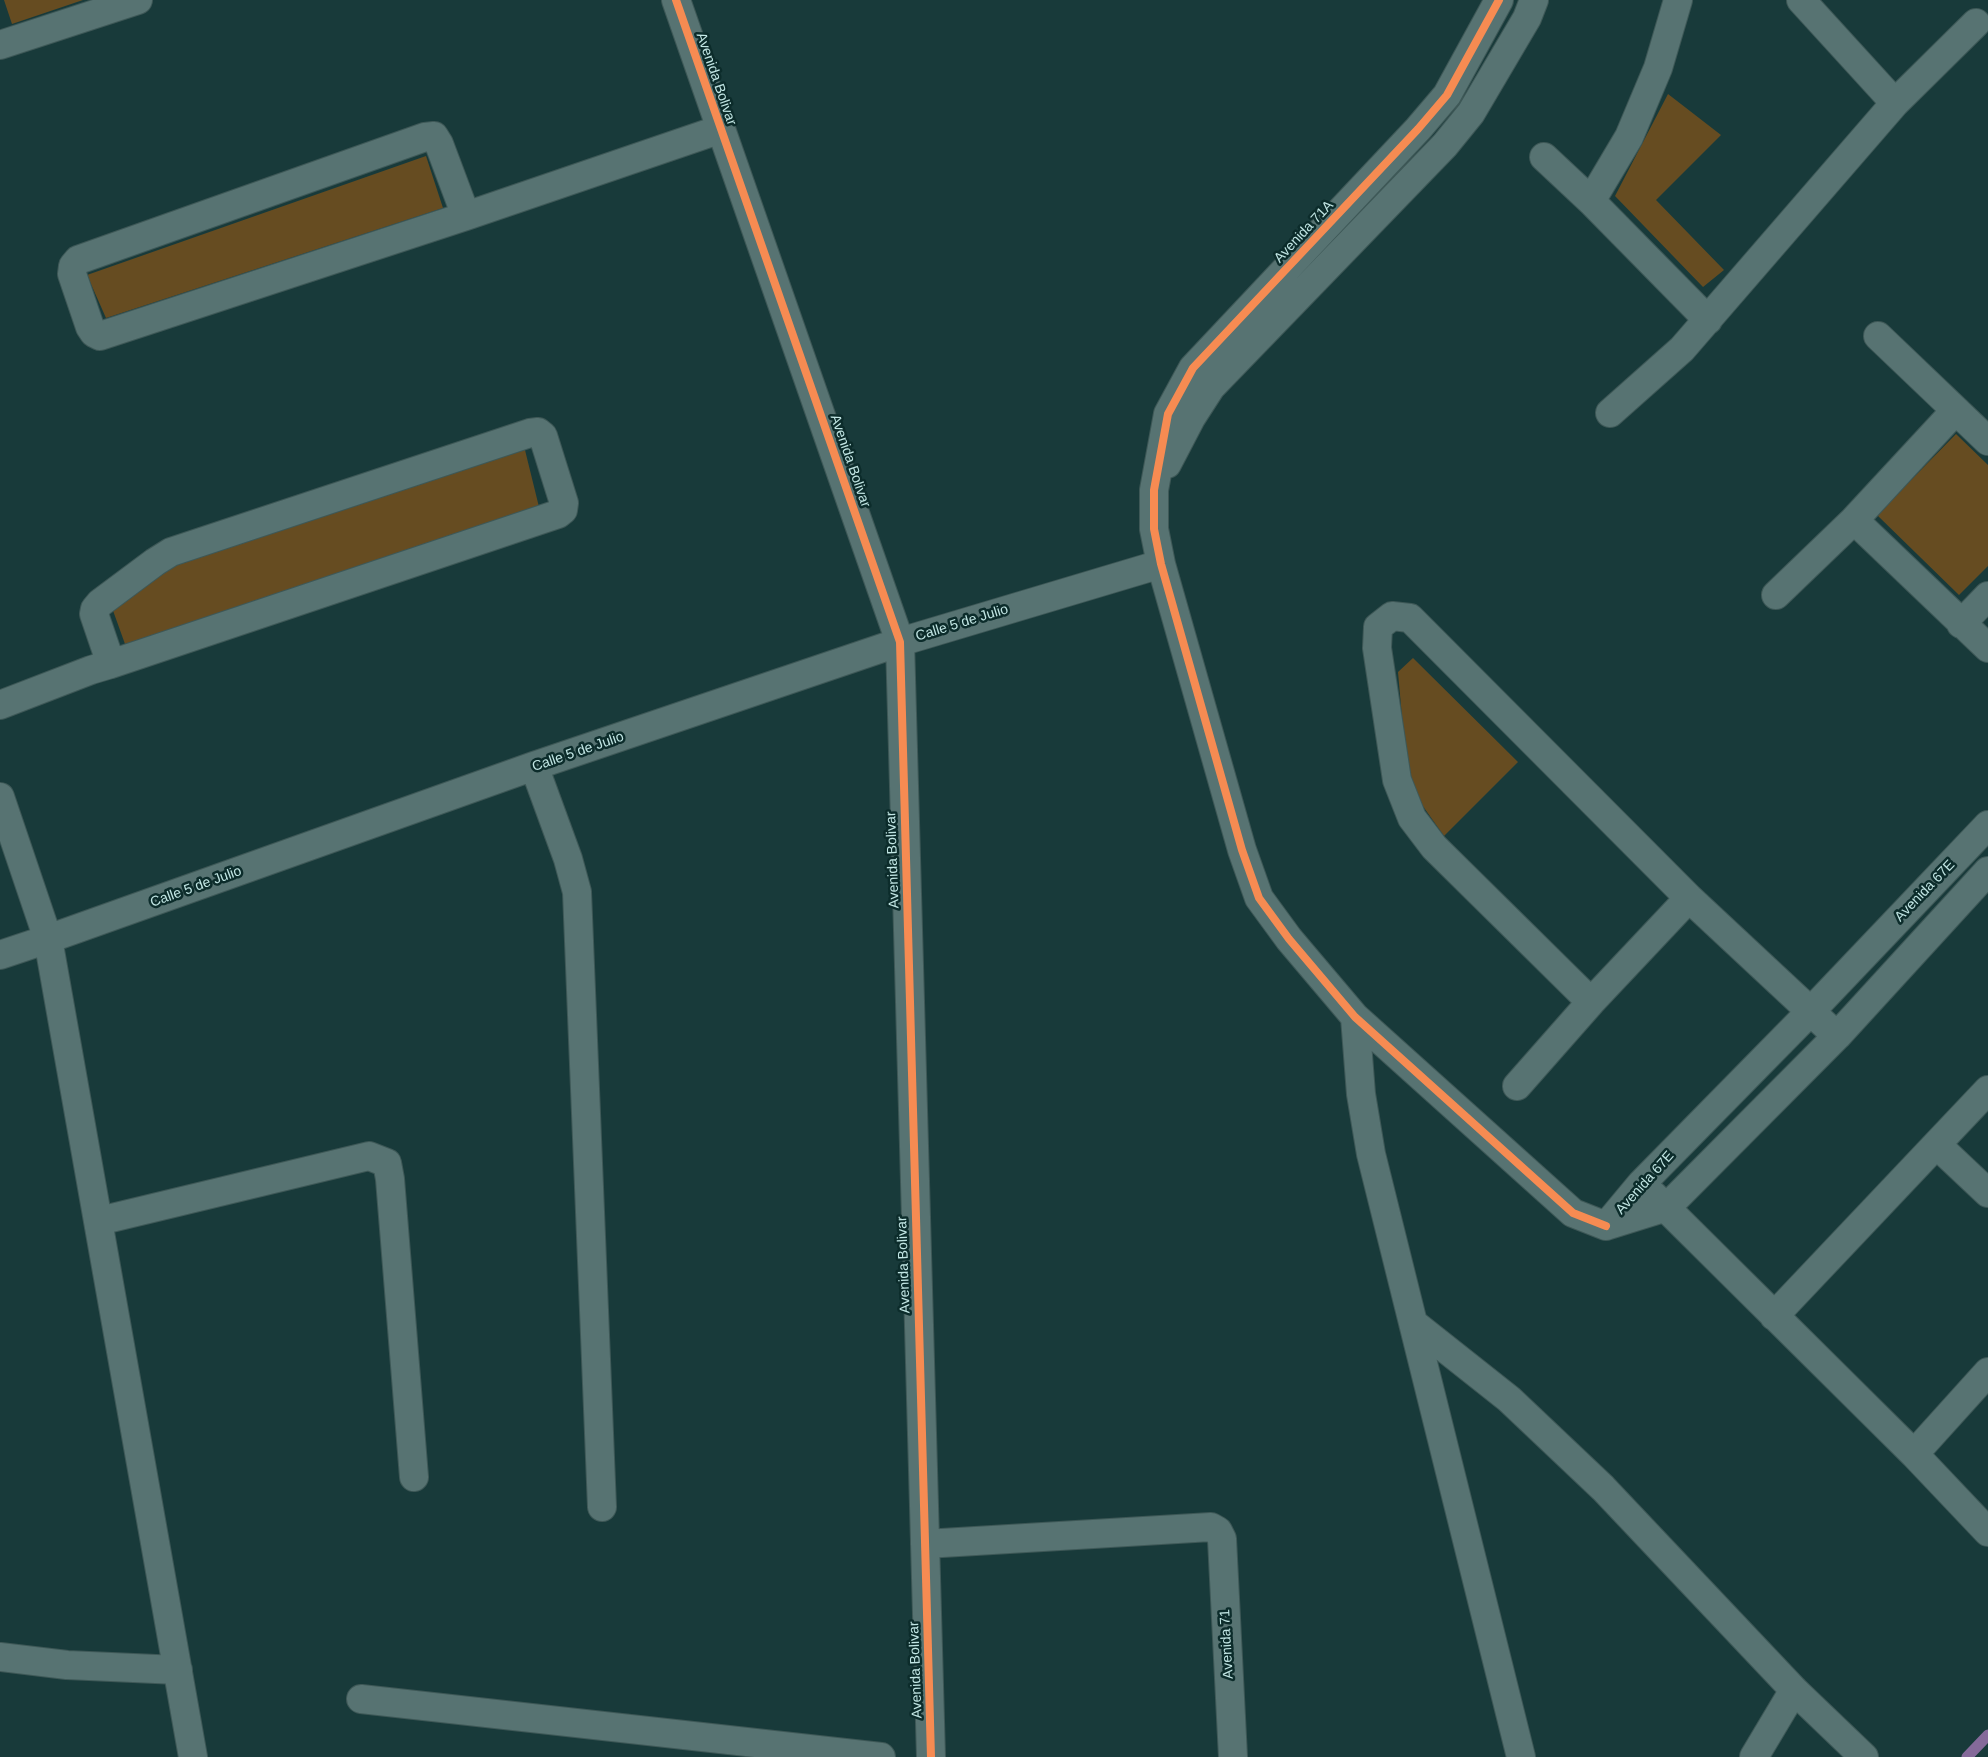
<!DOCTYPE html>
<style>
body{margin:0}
canvas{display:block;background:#183a3a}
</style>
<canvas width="1988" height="1757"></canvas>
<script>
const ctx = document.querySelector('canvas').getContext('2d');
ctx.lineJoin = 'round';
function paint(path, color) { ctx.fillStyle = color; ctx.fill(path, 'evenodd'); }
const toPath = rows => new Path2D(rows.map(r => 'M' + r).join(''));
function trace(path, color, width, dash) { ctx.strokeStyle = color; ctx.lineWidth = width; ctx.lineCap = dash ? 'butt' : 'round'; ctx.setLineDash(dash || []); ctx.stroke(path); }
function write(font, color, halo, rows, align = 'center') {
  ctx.font = font + ' Helvetica,sans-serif'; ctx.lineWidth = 5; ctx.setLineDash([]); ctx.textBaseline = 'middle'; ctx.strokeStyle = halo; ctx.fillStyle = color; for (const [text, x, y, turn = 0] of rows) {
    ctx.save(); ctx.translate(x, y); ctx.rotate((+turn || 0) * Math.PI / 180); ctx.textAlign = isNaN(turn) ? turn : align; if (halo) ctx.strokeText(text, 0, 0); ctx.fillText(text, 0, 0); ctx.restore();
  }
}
const green = toPath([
 [4,0,83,0,12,24],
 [1668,94,1721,135,1656,200,1724,270,1703,287,1615,196],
 [426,156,443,208,106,318,87,275],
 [1956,434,1988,465,1988,566,1959,595,1877,515],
 [524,446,539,507,125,644,111,605,162,565],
 [1413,658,1518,762,1444,836,1408,785,1398,672]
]);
const stream = toPath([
 [1967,1757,1988,1735]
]);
const minor = toPath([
 [676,0,900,642,931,1757],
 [1499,0,1447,95,1418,129,1193,368,1168,414,1154,490,1154,529,1161,564,1242,850,1259,898,1289,939,1355,1017,1573,1213,1606,1226],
 [1801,0,1895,103],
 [0,45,138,0],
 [1544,157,1591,201,1708,320],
 [1591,201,1629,137,1658,68,1678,0],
 [466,216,439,144,434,136,425,137,78,260,73,266,72,274,90,327,94,333,100,336,466,216,721,129],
 [1878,336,1988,441],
 [1610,413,1682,349,1895,103,1976,23],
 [1167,464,1191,418,1211,387,1445,145,1471,113,1527,18,1534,0],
 [1854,520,1988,648],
 [1776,595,1854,520,1955,411],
 [1961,624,1988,596],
 [0,705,91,670,111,664,558,514,563,510,564,503,543,436,538,432,530,433,171,552,155,562,100,603,95,609,94,614,111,664],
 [534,766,568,859,577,892,602,1507],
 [0,797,48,939,193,1757],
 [0,955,48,939,534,766,900,642,1161,564],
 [1591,1002,1434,847,1412,818,1397,780,1377,648,1378,627,1392,616,1410,618,1689,898,1837,1036],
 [1355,1017,1361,1094,1371,1154,1521,1757],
 [1517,1086,1591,1002,1689,898],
 [1937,1145,1988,1193],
 [1653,1195,1914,1454,1988,1532],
 [99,1221,369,1156,387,1163,390,1179,414,1477],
 [1606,1226,1641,1184,1811,1011,1988,825],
 [1606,1226,1667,1207,1837,1036,1988,871],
 [1774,1316,1988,1090],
 [1413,1323,1509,1399,1603,1488,1794,1690,1864,1757],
 [1914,1454,1988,1372],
 [925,1544,1211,1527,1218,1531,1222,1539,1233,1757],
 [0,1657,67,1665,178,1670],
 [361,1699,881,1757],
 [1754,1757,1794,1690]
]);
const cycleway = toPath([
 [676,0,900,642,931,1757],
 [1499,0,1447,95,1418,129,1193,368,1168,414,1154,490,1154,529,1161,564,1242,850,1259,898,1289,939,1355,1017,1573,1213,1606,1226]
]);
const streetNames = [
 ["Avenida Bolivar",716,79,71],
 ["Avenida 71A",1304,232,-47],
 ["Avenida Bolivar",850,461,71],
 ["Calle 5 de Julio",962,623,-17],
 ["Calle 5 de Julio",578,752,-19],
 ["Avenida Bolivar",893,860,-92],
 ["Calle 5 de Julio",196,887,-20],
 ["Avenida 67E",1925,891,-46],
 ["Avenida 67E",1645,1183,-48],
 ["Avenida Bolivar",904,1265,-92],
 ["Avenida 71",1227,1644,-93],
 ["Avenida Bolivar",916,1670,-92]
];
paint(green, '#664c21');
trace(stream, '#856a9a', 11);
trace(minor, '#3e5857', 30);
trace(minor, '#577372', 28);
trace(cycleway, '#f68b52', 8);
write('14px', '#c2e6e4', '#0c2c2b', streetNames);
</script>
